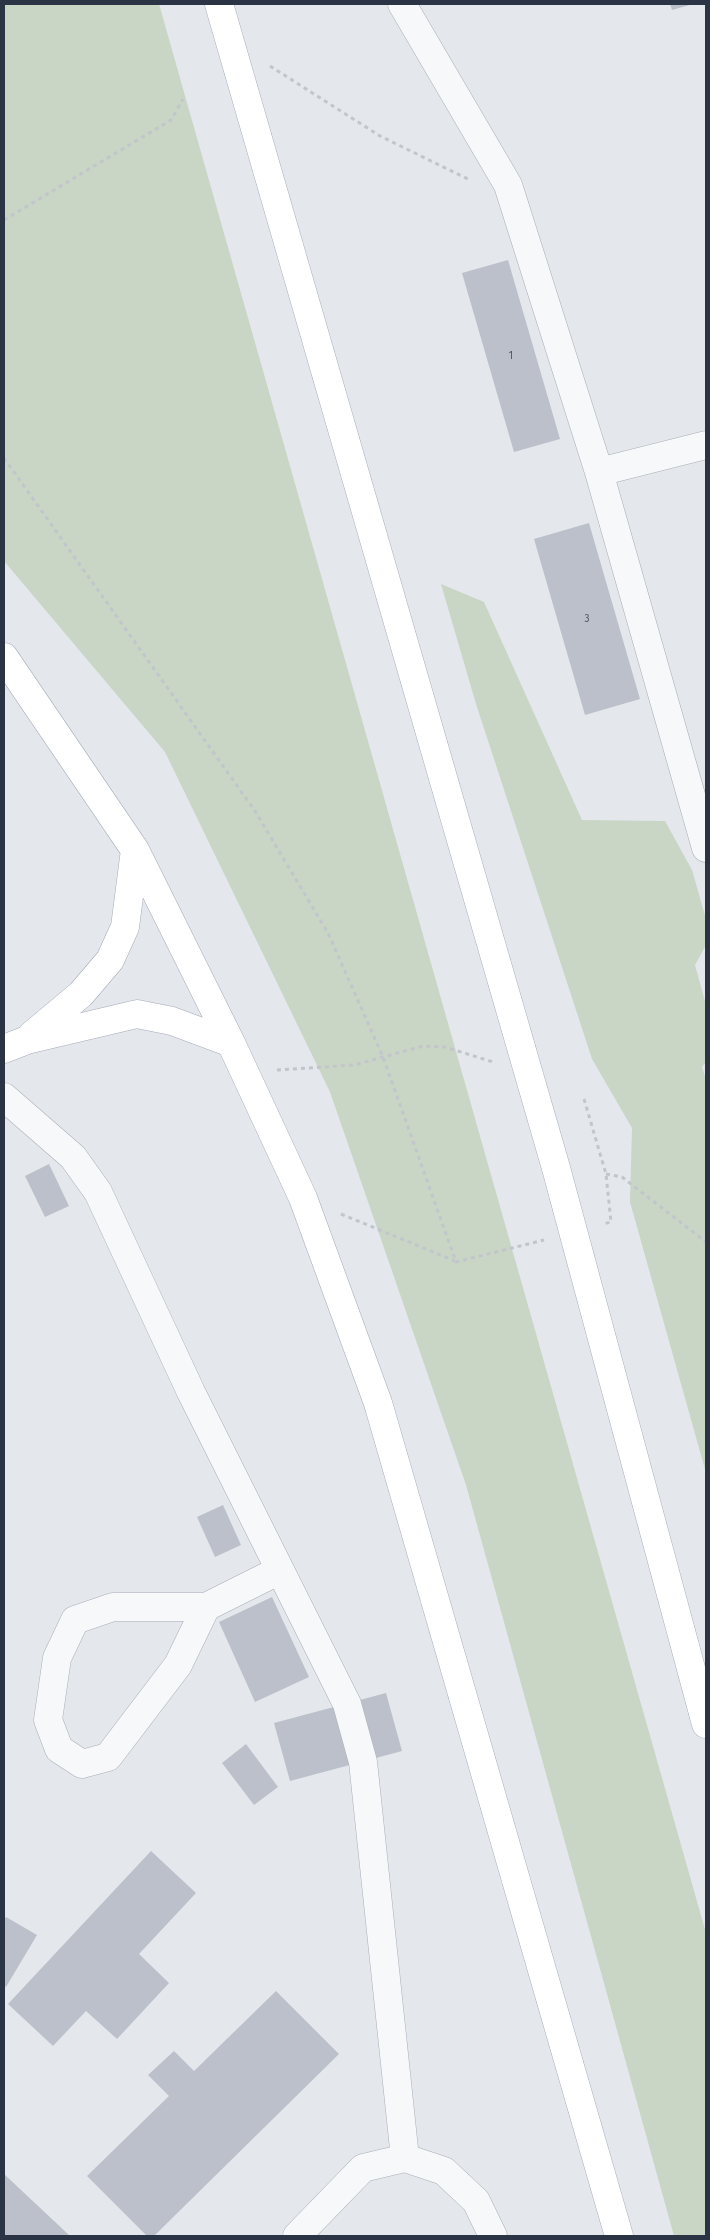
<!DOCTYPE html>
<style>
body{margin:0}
#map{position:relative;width:710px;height:2240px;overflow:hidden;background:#e4e7ec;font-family:"Fira Sans",sans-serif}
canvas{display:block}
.frame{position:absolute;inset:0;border:5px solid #2b3445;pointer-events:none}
</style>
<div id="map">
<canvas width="710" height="2240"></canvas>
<div class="frame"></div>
</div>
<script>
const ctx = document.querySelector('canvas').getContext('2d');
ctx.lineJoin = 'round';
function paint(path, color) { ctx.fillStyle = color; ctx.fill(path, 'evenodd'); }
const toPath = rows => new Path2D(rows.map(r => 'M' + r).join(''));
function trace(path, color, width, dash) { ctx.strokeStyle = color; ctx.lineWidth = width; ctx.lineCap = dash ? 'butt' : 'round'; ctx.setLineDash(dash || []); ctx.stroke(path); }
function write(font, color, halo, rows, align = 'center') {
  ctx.font = font + ' "Fira Sans",sans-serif'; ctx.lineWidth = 4; ctx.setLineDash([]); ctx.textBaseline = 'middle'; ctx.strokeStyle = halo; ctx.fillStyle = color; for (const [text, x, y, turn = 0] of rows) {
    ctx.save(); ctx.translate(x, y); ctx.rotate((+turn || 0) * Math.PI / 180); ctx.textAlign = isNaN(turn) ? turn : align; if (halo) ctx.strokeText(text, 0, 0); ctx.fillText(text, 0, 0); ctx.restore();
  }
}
const green = toPath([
 [4,4,159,4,706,1933,706,2236,674,2236,466,1485,330,1092,165,752,4,561],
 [441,584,484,602,582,820,665,821,692,870,706,919,706,945,695,965,706,1005,706,1062,702,1067,706,1079,706,1473,630,1202,632,1128,592,1059,476,704]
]);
const building = toPath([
 [670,4,693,4,672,10],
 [508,260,560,439,514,452,462,273],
 [589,523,640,699,585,715,534,539],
 [49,1164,69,1206,45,1217,25,1176],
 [223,1505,241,1545,215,1557,197,1517],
 [272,1597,309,1677,255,1702,219,1622],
 [386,1693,402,1751,290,1781,274,1723],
 [246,1744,278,1787,254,1805,222,1763],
 [151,1851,196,1893,139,1954,169,1983,117,2039,86,2011,53,2046,8,2004],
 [6,1917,37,1935,6,1987,4,1985,4,1920],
 [276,1991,339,2054,154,2236,147,2236,87,2176,169,2096,148,2075,174,2051,194,2071],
 [4,2174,70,2236,4,2236]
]);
const path = toPath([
 [270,66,380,136,468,179],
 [4,220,171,120,183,99],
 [4,458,255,811,328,933,383,1057,456,1262,544,1240],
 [277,1070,354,1065,423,1046,445,1047,493,1062],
 [584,1099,606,1174,611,1222,603,1224],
 [606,1174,622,1177,706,1242],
 [341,1214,455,1261]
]);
const minor = toPath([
 [402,4,508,185,599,472,706,848],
 [599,472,706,445],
 [4,1097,73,1157,98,1192,191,1392,347,1704,363,1762,405,2158],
 [206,1607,178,1665,108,1757,82,1764,59,1749,48,1720,57,1658,75,1620,113,1607,206,1607,280,1570],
 [297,2236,363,2168,405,2158,444,2171,476,2201,493,2236]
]);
const major = toPath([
 [219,4,556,1168,706,1724],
 [4,657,135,850,231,1043,303,1198,378,1403,619,2236],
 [32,1035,81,994,110,960,125,927,135,850],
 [4,1049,27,1040,137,1014,172,1021,231,1043]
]);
const numberNames = [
 ["1",511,356],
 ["3",587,619]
];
paint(green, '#c9d6c5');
paint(building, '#bbc0ca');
trace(minor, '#a9aeb7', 29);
trace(major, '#a3abb8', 29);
trace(path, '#c2c5cb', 3, [4, 4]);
trace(minor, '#f7f8fa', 28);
trace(major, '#fff', 28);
write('10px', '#4f5766', null, numberNames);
</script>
